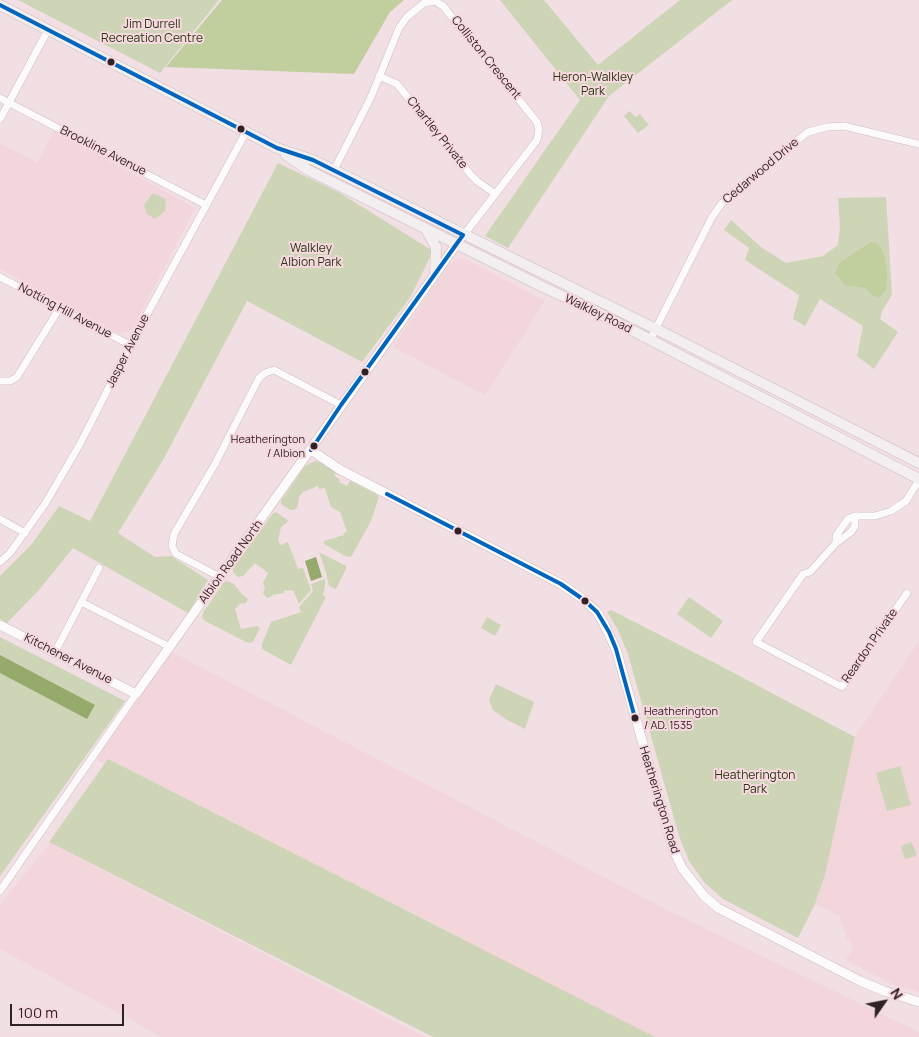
<!DOCTYPE html>
<style>
body{margin:0}
#map{position:relative;width:919px;height:1037px;overflow:hidden;background:#f1dfe3;font-family:Manrope,sans-serif}
canvas{display:block}
.north{position:absolute;left:859px;top:977px;width:50px;height:50px;-webkit-text-stroke:4px #f8d8df;paint-order:stroke;rotate:57deg;font-size:14px;font-weight:700;line-height:20px;text-align:center;color:#2e2225}
.north::after{content:'';display:block;margin:auto;width:18px;height:22px;background:#2e2225;clip-path:polygon(50% 0,100% 100%,50% 72%,0 100%)}
.scale{position:absolute;left:10px;top:1004px;width:114px;height:22px;box-sizing:border-box;border:2px solid #2e2225;border-top:0;padding-left:6px;font-size:15px;line-height:18px;white-space:nowrap;color:#2e2225;-webkit-text-stroke:4px #f8d8df;paint-order:stroke}
</style>
<div id="map">
<canvas width="919" height="1037"></canvas>
<div class="north">N</div>
<div class="scale">100 m</div>
</div>
<script>
const ctx = document.querySelector('canvas').getContext('2d');
ctx.lineJoin = 'round';
function paint(path, color) { ctx.fillStyle = color; ctx.fill(path, 'evenodd'); }
const toPath = rows => new Path2D(rows.map(r => 'M' + r).join(''));
function trace(path, color, width, dash) { ctx.strokeStyle = color; ctx.lineWidth = width; ctx.lineCap = dash ? 'butt' : 'round'; ctx.setLineDash(dash || []); ctx.stroke(path); }
function write(font, color, halo, rows, align = 'center') {
  ctx.font = font + ' Manrope,sans-serif'; ctx.lineWidth = 4; ctx.setLineDash([]); ctx.textBaseline = 'middle'; ctx.strokeStyle = halo; ctx.fillStyle = color; for (const [text, x, y, turn = 0] of rows) {
    ctx.save(); ctx.translate(x, y); ctx.rotate((+turn || 0) * Math.PI / 180); ctx.textAlign = isNaN(turn) ? turn : align; if (halo) ctx.strokeText(text, 0, 0); ctx.fillText(text, 0, 0); ctx.restore();
  }
}
const built = toPath([
 [54,131,195,208,132,330,122,333,114,331,0,269,0,143,37,163],
 [464,258,545,301,485,395,393,347,447,267,455,260],
 [919,641,919,992,894,985,846,960,853,948,850,939,847,939,839,915,815,904,825,875,855,737],
 [172,652,667,910,919,1032,919,1037,647,1037,95,759],
 [50,843,425,1037,162,1037,0,949,0,905]
]);
const green = toPath([
 [18,0,219,0,160,73],
 [500,0,544,0,598,65,680,0,732,0,609,96,508,248,485,236,580,100],
 [629,111,636,117,640,114,649,125,638,133,624,116],
 [278,163,340,193,433,251,411,296,362,362,247,301,163,460,118,533,155,557,171,556,208,580,188,613,73,548,39,590,7,623,0,619,0,576,31,545,59,506,90,521],
 [153,193,166,199,165,211,155,219,147,214,144,205],
 [886,197,892,295,882,311,880,319,898,332,874,369,857,356,863,326,820,299,805,326,793,319,799,295,745,260,749,248,724,230,731,220,761,247,786,263,823,256,838,245,840,227,838,198],
 [315,461,322,462,336,472,334,475,340,480,339,482,347,486,350,481,376,494,379,497,371,521,351,557,345,556,324,544,324,541,344,535,343,533,347,532,340,512,331,507,325,488,319,489,318,486,303,492,299,497,297,508,293,510,290,510,281,504,281,501,305,466],
 [276,512,289,521,281,527,278,541,281,545,288,542,298,569,303,568,311,590,297,606,299,604,293,590,287,591,286,590,284,591,284,593,272,595,273,596,267,598,263,593,265,589,263,583,268,573,255,563,243,576,238,577,233,572,233,568,273,513],
 [319,552,346,566,346,569,336,589,329,586,327,576],
 [325,579,325,586,323,595,326,597,291,665,262,649,262,644,271,622,301,612,299,607,313,591,311,584],
 [227,581,234,584,241,593,248,599,246,603,240,604,235,609,241,629,257,626,260,628,254,640,251,643,246,642,205,621,202,618,204,611,224,582],
 [689,597,723,621,711,638,677,614],
 [611,610,715,663,855,737,825,875,815,904,798,938,723,899,704,882,689,861,679,836,628,654,617,628,607,612],
 [487,617,501,625,495,636,481,628],
 [0,637,125,701,0,876],
 [496,684,534,702,525,729,507,720,493,710,489,700],
 [108,759,655,1037,433,1037,49,842],
 [900,766,911,805,887,811,876,773],
 [911,842,916,852,916,856,905,859,901,846]
]);
const forest = toPath([
 [222,0,404,0,390,12,354,74,166,67],
 [871,242,878,244,884,254,887,274,886,289,879,298,874,296,865,288,845,285,835,273,839,263]
]);
const water = toPath([
 [316,557,322,577,311,581,305,561],
 [0,655,95,705,87,719,0,673]
]);
const minor = toPath([
 [379,76,397,84,471,175,477,181,494,193],
 [0,98,206,205],
 [0,119,48,30],
 [334,170,371,97,399,28,407,17,424,3,435,1,443,6,537,122,539,129,537,140,456,245],
 [0,277,130,345],
 [650,340,712,217,722,203,735,191,808,132,827,127,844,126,919,144],
 [0,381,10,381,17,377,59,309],
 [855,516,855,526,851,532,836,543,836,536,847,520,855,516,875,516,891,511,906,501,919,480],
 [0,519,25,533],
 [836,543,810,572,803,574,756,642,842,687,907,593],
 [0,562,10,553,45,504,80,444,133,340,246,132],
 [220,577,176,554,172,546,174,534,215,464,259,378,265,373,274,370,341,405],
 [81,602,170,647],
 [55,652,99,568],
 [0,891,136,694]
]);
const tertiary = toPath([
 [311,450,339,469,561,584,584,600,597,612,603,622,616,649,672,846,682,868,704,896,718,908,860,981,884,991,919,1002],
 [0,625,136,694,456,245]
]);
const secondary = toPath([
 [0,5,277,148,313,160,334,170,666,334,919,463],
 [286,155,308,170,545,288,589,308,919,479],
 [427,231,436,247,435,274]
]);
const bus1 = toPath([
 [0,5,277,148,313,160,463,235,341,405,311,450],
 [387,494,561,584,584,600,597,612,609,632,616,649,635,718]
]);
const markers = [
 [111,62,4.5,"#2e2225"],
 [241,129,4.5,"#2e2225"],
 [365,372,4.5,"#2e2225"],
 [314,446,4.5,"#2e2225"],
 [458,531,4.5,"#2e2225"],
 [585,601,4.5,"#2e2225"],
 [635,718,4.5,"#2e2225"]
];
const busNames = [
 ["Heatherington",305,440],
 ["/ Albion",305,454],
 ["Heatherington",644,712,"left"],
 ["/ AD. 1535",644,726,"left"]
];
const parkNames = [
 ["Jim Durrell",152,25],
 ["Recreation Centre",152,39],
 ["Heron-Walkley",593,78],
 ["Park",593,92],
 ["Walkley",311,249],
 ["Albion Park",311,263],
 ["Heatherington",755,776],
 ["Park",755,790]
];
const streetNames = [
 ["Colliston Crescent",486,58,51],
 ["Chartley Private",437,133,51],
 ["Brookline Avenue",103,151,27],
 ["Cedarwood Drive",761,171,-40],
 ["Notting Hill Avenue",65,311,28],
 ["Walkley Road",598,314,26],
 ["Jasper Avenue",128,351,-63],
 ["Albion Road North",231,562,-54],
 ["Reardon Private",870,646,-55],
 ["Kitchener Avenue",68,659,27],
 ["Heatherington Road",659,800,73]
];
paint(built, '#f3d5dc');
paint(green, '#ced5b6');
paint(forest, '#c1ce9e');
paint(water, '#96aa6b');
trace(minor, '#cbbdc1', 8);
trace(tertiary, '#cbbdc1', 10);
trace(secondary, '#cbbdc1', 11);
trace(minor, '#fdfafb', 7);
trace(tertiary, '#fdfafb', 9);
trace(secondary, '#f3eeef', 10);
trace(bus1, '#0065bd', 4);
for (const [x, y, r, color] of markers) { const dot = new Path2D(); dot.arc(x, y, r, 0, 2 * Math.PI); ctx.fillStyle = color; ctx.fill(dot); trace(dot, '#f8d8df', 2); }
write('11px', '#2e2225', '#f8d8df', busNames, 'right');
write('12px', '#283711', '#f8d8df', parkNames);
write('12px', '#2e2225', '#f8d8df', streetNames);
</script>
